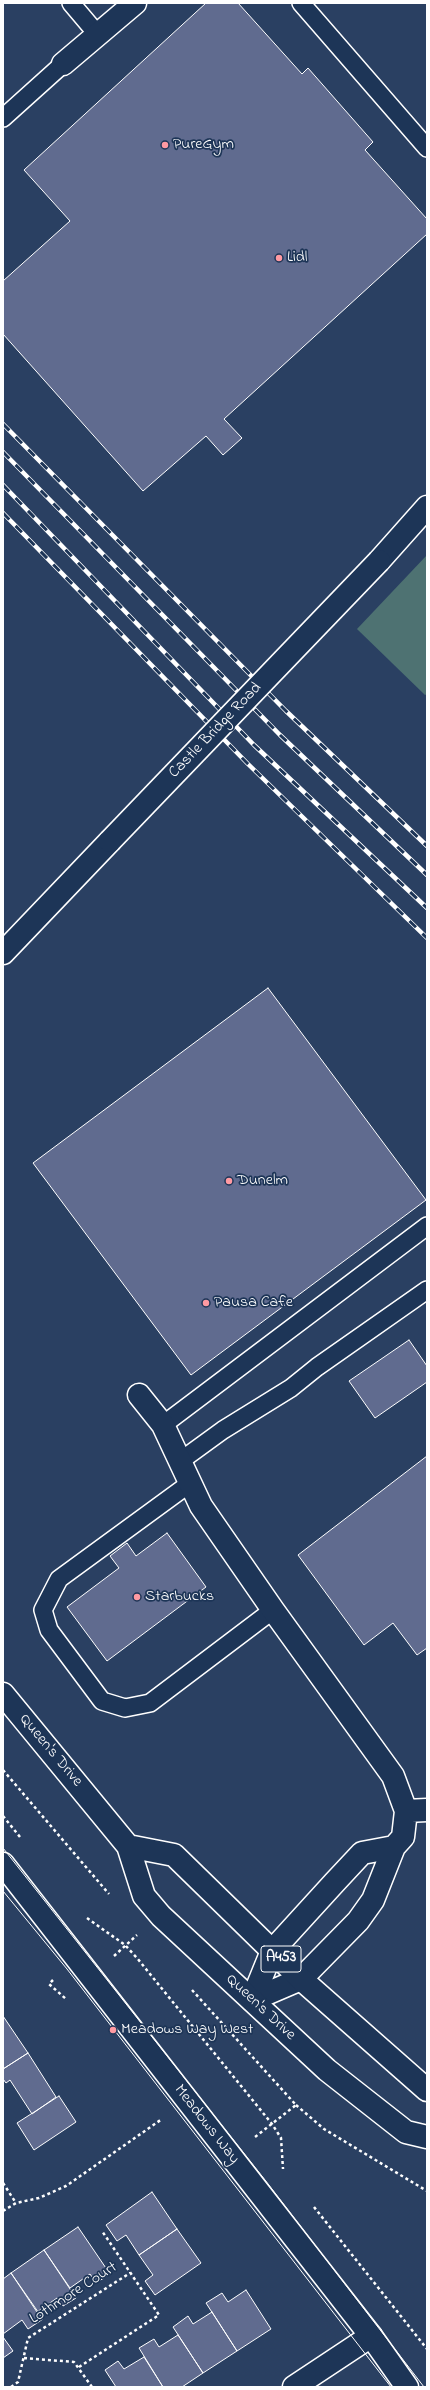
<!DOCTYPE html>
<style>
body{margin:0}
#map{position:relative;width:430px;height:2390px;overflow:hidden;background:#2a4062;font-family:"Indie Flower",sans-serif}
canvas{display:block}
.frame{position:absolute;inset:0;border:4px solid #fff;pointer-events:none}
</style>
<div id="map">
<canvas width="430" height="2390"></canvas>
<div class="frame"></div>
</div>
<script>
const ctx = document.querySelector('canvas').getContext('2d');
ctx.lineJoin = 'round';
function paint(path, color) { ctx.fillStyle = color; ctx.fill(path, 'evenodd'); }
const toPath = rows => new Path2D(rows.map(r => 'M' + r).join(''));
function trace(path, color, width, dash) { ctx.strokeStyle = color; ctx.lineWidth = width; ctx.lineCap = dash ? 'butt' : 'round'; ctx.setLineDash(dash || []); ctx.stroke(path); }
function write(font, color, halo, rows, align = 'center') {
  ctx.font = font + ' "Indie Flower",sans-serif'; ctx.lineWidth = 3.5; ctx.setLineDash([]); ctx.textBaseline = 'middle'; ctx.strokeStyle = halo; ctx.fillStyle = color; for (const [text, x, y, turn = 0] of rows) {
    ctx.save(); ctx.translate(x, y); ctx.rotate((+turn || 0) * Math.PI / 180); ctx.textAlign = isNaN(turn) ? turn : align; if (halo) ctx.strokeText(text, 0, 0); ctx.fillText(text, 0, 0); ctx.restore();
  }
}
const green = toPath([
 [427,555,427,694,425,695,357,629]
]);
const building = toPath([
 [206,3,238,3,302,74,308,68,373,142,365,150,427,219,427,234,224,419,242,438,223,455,206,436,143,491,3,334,3,281,70,221,24,170,206,3],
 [268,988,426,1200,191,1375,33,1163,268,988],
 [409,1340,427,1366,427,1382,375,1418,349,1381,409,1340],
 [427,1456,427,1648,417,1655,393,1623,364,1645,298,1555,427,1456],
 [167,1533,206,1587,107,1661,67,1607,119,1568,110,1556,127,1543,136,1556,167,1533],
 [3,2016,28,2053,3,2069,3,2016],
 [28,2053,56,2097,32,2114,10,2080,6,2083,3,2079,3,2069,28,2053],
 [59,2096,76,2122,34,2150,17,2123,59,2096],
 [152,2192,177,2229,139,2255,126,2235,117,2241,106,2225,152,2192],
 [78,2227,110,2274,96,2283,90,2274,70,2288,44,2250,78,2227],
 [177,2229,201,2263,155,2295,145,2281,153,2275,139,2255,177,2229],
 [44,2250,76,2298,63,2306,57,2298,37,2312,11,2273,44,2250],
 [11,2273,43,2319,28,2329,22,2320,3,2334,3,2279,11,2273],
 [246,2290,271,2329,237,2351,206,2303,222,2293,228,2302,246,2290],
 [212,2312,237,2351,203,2373,173,2327,188,2316,193,2324,212,2312],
 [178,2335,203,2373,182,2387,163,2387,139,2348,154,2339,159,2347,178,2335],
 [3,2337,13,2351,3,2358,3,2337],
 [144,2357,163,2387,116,2387,105,2370,118,2361,124,2369,144,2357]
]);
const path = toPath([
 [3,1770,109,1894],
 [3,1816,20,1837],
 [87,1918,125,1945,137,1958,272,2124,281,2138,283,2169],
 [114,1956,137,1935],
 [53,1980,49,1984,66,1999],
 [192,1990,296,2105,255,2137],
 [296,2105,324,2129,427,2191],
 [3,2183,16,2203],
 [314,2207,427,2349],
 [3,2211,16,2203,39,2198,66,2186,162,2119],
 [24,2358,74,2362,92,2387],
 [79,2367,159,2315,102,2231],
 [11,2387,18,2382,28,2338,130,2273]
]);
const service = toPath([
 [71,3,98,35],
 [301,3,427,148],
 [3,118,63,64],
 [163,1425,427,1226],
 [179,1462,223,1430,291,1388,317,1367,427,1290],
 [189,1484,59,1579,43,1610,49,1630,102,1701,125,1708,150,1703,273,1610]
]);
const minor = toPath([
 [63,64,135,3],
 [139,1395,163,1425,201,1506,273,1610,393,1776,406,1811,403,1837,394,1847,373,1900,358,1921,301,1979,252,2000,272,1951,334,1883,362,1853,394,1847],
 [406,1811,427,1810],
 [294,2387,371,2336]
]);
const tertiary = toPath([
 [379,561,427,507],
 [3,953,110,841],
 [3,1864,371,2336,407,2387]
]);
const primary = toPath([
 [3,1694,128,1846,144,1896,161,1916,327,2070,406,2132,427,2137],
 [128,1846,174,1855,301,1979,427,2090]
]);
const tram = toPath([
 [3,1848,265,2180,424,2387],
 [3,1891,67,1969,391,2387]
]);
const rail = toPath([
 [3,424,286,711,427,846],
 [3,452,280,735,427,875],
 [3,485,254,745,427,908],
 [3,513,248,764,427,938]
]);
const tertiaryBridge = toPath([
 [110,841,379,561]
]);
const markers = [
 [165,145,4,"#ff9aa2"],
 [279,258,4,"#ff9aa2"],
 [229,1181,4,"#ff9aa2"],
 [206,1303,4,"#ff9aa2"],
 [137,1597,4,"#ff9aa2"],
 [113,2030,4,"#ff9aa2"]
];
const shields = [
 [281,1959,40]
];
const shieldNames = [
 ["A453",281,1959]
];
const poiNames = [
 ["PureGym",173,145],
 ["Lidl",287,258],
 ["Dunelm",237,1181],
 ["Pausa Cafe",214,1303],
 ["Starbucks",145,1597],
 ["Meadows Way West",121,2030]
];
const streetNames = [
 ["Castle Bridge Road",216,731,-46],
 ["Queen's Drive",50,1751,50],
 ["Queen's Drive",260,2008,43],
 ["Meadows Way",206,2125,52],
 ["Lothmore Court",74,2294,-33]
];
paint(green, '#4e7272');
paint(building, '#606b8f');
trace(building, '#fff', 1);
trace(service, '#fff', 20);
trace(minor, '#fff', 25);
trace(tertiary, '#fff', 25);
trace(primary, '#fff', 25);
trace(path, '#fff', 2.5, [3, 3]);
trace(service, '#1d3557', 17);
trace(minor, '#1d3557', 22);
trace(tertiary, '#1d3557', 22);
trace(primary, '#1d3557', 22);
trace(tram, '#fff', 1);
trace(rail, '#fff', 4.5);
trace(rail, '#1d3557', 3, [9]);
trace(tertiaryBridge, '#fff', 25, []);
trace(tertiaryBridge, '#1d3557', 22);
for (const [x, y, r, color] of markers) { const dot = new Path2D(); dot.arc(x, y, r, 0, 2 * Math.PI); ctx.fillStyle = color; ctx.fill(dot); trace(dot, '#1d3557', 1.5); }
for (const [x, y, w] of shields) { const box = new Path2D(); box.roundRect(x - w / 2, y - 13, w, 26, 3); ctx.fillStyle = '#1d3557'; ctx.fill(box); trace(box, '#fff', 1); }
write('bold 15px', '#fff', null, shieldNames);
write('16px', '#fff', '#1d3557', poiNames, 'left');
write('16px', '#fff', '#1d3557', streetNames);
</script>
